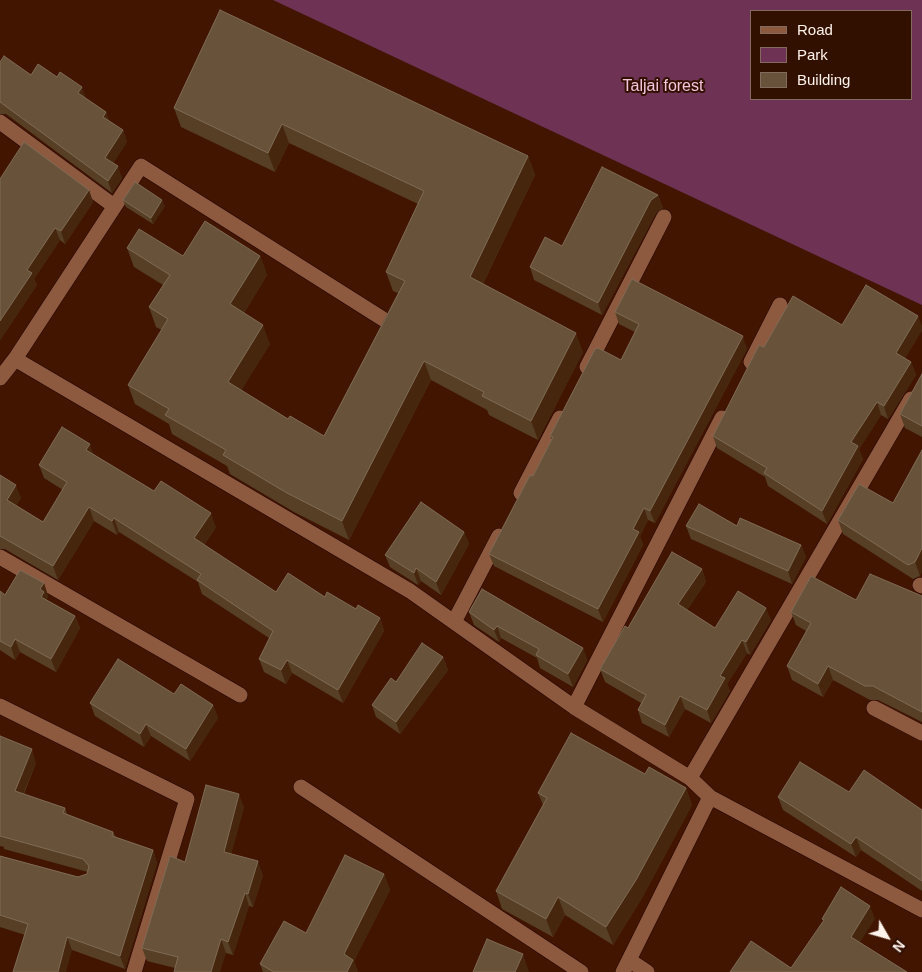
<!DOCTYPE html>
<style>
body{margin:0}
#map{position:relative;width:922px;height:972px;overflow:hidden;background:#421500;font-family:Helvetica,sans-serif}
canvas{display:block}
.legend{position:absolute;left:750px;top:10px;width:162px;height:90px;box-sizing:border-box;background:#321000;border:1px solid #846a5e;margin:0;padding:6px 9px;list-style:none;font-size:15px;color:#fef2ec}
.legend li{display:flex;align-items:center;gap:10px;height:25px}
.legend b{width:25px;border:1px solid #846a5e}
.north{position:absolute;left:862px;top:912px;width:50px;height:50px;-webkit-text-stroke:4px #321000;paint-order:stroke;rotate:128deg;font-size:14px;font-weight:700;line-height:20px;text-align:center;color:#fef2ec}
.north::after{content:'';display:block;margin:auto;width:18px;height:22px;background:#fef2ec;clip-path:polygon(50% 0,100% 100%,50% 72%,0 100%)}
</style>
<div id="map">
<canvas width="922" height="972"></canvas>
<ul class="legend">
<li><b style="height:6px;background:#8d5a40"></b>Road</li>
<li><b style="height:14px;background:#6e3254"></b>Park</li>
<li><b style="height:14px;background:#68523a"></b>Building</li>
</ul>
<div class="north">N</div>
</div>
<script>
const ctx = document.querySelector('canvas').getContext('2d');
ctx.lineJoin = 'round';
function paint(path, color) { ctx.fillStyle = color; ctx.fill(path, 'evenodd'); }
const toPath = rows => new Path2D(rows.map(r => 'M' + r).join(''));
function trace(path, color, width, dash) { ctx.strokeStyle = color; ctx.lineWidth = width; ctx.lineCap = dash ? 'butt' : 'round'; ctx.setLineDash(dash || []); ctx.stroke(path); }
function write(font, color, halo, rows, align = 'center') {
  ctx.font = font + ' Helvetica,sans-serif'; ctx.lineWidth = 4; ctx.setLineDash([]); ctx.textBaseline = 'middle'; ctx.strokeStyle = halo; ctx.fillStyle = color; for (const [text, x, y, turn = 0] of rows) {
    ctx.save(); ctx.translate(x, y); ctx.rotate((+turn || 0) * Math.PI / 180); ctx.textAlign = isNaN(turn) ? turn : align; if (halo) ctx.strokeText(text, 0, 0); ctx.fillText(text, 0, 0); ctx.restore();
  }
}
const green = toPath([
 [273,0,922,0,922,305],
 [751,11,911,11,911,99,751,99]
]);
const street = toPath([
 [0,122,114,206],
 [15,359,410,591,574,707,690,778,710,797,922,910],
 [751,362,780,305],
 [587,367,664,217],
 [0,378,15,359,141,166,383,319],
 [521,493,560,418],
 [0,557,240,695],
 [920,585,922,586],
 [454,622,499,536],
 [0,706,187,799,134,972],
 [574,707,722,418],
 [874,708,922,733],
 [690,778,911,399],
 [301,787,581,972],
 [629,960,647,972],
 [623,972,710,797]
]);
const wall = toPath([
 [0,62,86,99,106,112,109,121,123,130,127,142,113,163,122,178,112,193,6,114,0,114],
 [174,108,528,156,535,175,483,284,583,352,538,440,489,415,487,410,431,380,349,540,294,512,230,474,227,466,172,434,169,424,135,404,128,385,162,330,156,327,149,307,163,285,134,267,127,248,183,256,260,256,267,275,244,313,270,344,241,390,288,419,324,436,398,293,393,291,386,272,418,204,289,143,275,172,181,127],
 [0,179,89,190,93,202,65,244,60,240,34,279,37,285,0,340],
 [658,195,663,208,656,213,602,315,534,280,530,267,562,246],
 [123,200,165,206,153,224,126,207],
 [615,312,747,349,655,523,648,520,640,536,643,545,603,622,494,566,489,554,533,476,552,440,550,436,621,360,635,332,619,324],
 [842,325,922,326,922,330,905,358,911,362,916,375,888,419,881,415,859,449,863,459,827,524,768,486,765,477,717,448,713,436,764,347],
 [922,374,922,437,905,428,900,414],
 [922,450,922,571,920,576,913,579,843,534,838,520,893,503],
 [93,454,154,491,216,527,204,545,276,592,325,597,380,618,384,631,343,703,292,673,286,684,264,672,259,659,269,638,202,594,198,582,119,532,117,535,94,521,58,580,5,549,0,549,0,475,21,498,16,505,43,522,63,490,44,478,39,465],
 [686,526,737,526,801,545,806,557,792,584,691,539],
 [464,532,469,544,441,595,421,581,418,585,390,567,385,555],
 [702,569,706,582,687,610,715,628,771,620,750,655,747,653,727,684,730,691,711,723,685,709,669,737,642,723,638,710,641,703,605,682,600,669,628,628],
 [44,583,48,596,47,599,47,600,75,616,80,628,56,672,20,652,15,660,0,650,0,591,5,595],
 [922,596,922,722,878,700,870,700,833,680,823,697,792,680,787,666,806,631,796,625,791,612,856,600],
 [469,612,583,648,587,660,573,687,540,668,537,658,501,638,499,642,474,625],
 [443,657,448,670,400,734,376,717,372,705],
 [174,694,213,705,218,718,190,761,151,736,144,747,95,716,90,703],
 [0,736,36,763,24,794,65,808,67,814,113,832,116,837,153,850,157,863,125,969,72,950,0,927,0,856,78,877,87,874,88,872,4,849,4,847,0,846],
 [686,788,692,805,642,898,613,945,565,915,553,937,502,909,496,891,543,805,538,793],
 [849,792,922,810,922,891,861,850,856,857,783,810,778,797],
 [244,807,231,854,263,875,253,907,249,906,233,955,226,953,175,968,147,961,142,948,185,862],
 [384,874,390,890,354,961,358,972,263,972,260,964,306,933]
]);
const shadedWall = toPath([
 [82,87,86,99,78,93],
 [106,112,110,124,103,117],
 [282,124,289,143,275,172,268,153],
 [123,130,127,142,109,169,105,158],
 [528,156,535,175,477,296,470,277],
 [118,166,122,178,112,193,108,181],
 [89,190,93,202,65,244,61,231],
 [658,195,663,208,656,213,602,315,598,303,651,200],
 [162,200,165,206,153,224,151,218],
 [55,228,60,240,34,279,37,285,0,340,0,321,27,270],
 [260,256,267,275,237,324,230,304],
 [918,316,922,326,922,330,901,365,896,353],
 [263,325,270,344,235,401,228,382],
 [576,333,583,352,538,440,531,421],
 [743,336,747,349,655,523,650,511],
 [424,361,431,380,349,540,342,521],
 [911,362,916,375,888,419,884,406],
 [877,402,881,415,859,449,863,459,827,524,822,511,851,442],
 [90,444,95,458,86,450],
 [16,485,21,498,12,513,7,500],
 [89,507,94,521,58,580,53,566],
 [644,508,648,520,640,536,643,545,603,622,598,609,633,529],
 [211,513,216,527,199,552,194,538],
 [114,518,119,532,117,535,112,521],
 [464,532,469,544,441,595,436,582],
 [801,545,806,557,792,584,788,571],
 [922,548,922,571,920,576,915,562],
 [416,568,421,581,418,585,414,573],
 [702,569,706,582,682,617,678,604],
 [44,583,48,596,47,599,49,605,41,597,40,589],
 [766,608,771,620,750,655,746,642],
 [75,616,80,628,56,672,51,659],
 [380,618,384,631,343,703,338,690],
 [497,626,501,638,499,642,494,630],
 [15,639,20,652,15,660,11,647],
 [742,640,747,653,727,684,730,691,711,723,707,710,720,676],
 [583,648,587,660,573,687,568,674],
 [443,657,448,670,400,734,396,722],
 [287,660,292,673,286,684,281,670],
 [828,666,833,680,823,697,818,684],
 [680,696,685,709,669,737,665,725],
 [213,705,218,718,190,761,186,749],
 [146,724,151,736,144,747,140,734],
 [32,749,36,763,19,804,15,791],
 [686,788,692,805,642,898,613,945,606,927],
 [239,794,244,807,228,865,224,852],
 [856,837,861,850,856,857,851,844],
 [153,850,157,863,125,969,120,956],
 [258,861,263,875,253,907,248,894],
 [384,874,390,890,354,961,358,972,347,972,344,954],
 [245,893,249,906,233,955,228,942],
 [558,897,565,915,553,937,546,919],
 [870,906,875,919,855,950,851,937],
 [67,937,72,950,66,972,58,972],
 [221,939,226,953,220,972,211,972],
 [523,954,529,972,515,972]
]);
const building = toPath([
 [220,10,528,156,470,277,576,333,531,421,482,396,484,392,424,361,342,521,287,493,223,455,226,450,165,415,169,409,128,385,168,319,149,307,170,275,127,248,139,229,183,256,205,221,260,256,230,304,263,325,228,382,288,419,290,416,324,436,405,281,386,272,424,191,282,124,268,153,174,108,220,10],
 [4,56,31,75,38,64,57,77,60,72,82,87,78,93,106,112,103,117,123,130,105,158,118,166,108,181,0,102,0,62,4,56],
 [24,142,89,190,61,231,55,228,27,270,32,273,0,321,0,179,24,142],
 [602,167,658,195,651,200,598,303,530,267,545,237,562,246,602,167],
 [135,182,162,200,151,218,123,200,135,182],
 [632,279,743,336,650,511,644,508,633,529,639,532,598,609,489,554,530,475,533,476,553,437,550,436,595,349,598,348,621,360,639,324,615,312,632,279],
 [866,285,918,316,896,353,911,362,884,406,877,402,851,442,858,446,822,511,764,473,767,468,713,436,759,345,764,347,793,296,842,325,866,285],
 [922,374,922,426,900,414,922,374],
 [62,427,90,444,86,450,154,491,161,481,211,513,194,538,276,592,288,573,325,597,327,592,356,609,358,605,380,618,338,690,287,660,281,670,259,659,273,631,197,580,201,574,114,518,112,521,89,507,53,566,0,536,0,475,16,485,7,500,43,522,67,482,39,465,62,427],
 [922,450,922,548,915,562,908,565,838,520,859,484,893,503,922,450],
 [421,502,464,532,436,582,416,568,414,573,385,555,421,502],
 [699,504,737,526,740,518,801,545,788,571,686,526,699,504],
 [672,552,702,569,678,604,715,628,738,591,766,608,746,642,742,640,720,676,725,678,707,710,680,696,665,725,638,710,646,695,600,669,625,626,628,628,672,552],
 [20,570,44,583,40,589,44,592,41,597,75,616,51,659,15,639,11,647,0,641,0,591,5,595,20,570],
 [870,574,922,596,922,712,873,686,865,686,828,666,818,684,787,666,811,623,791,612,811,576,856,600,870,574],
 [482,589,583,648,568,674,536,655,539,649,497,626,494,630,469,612,482,589],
 [422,643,443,657,396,722,372,705,391,678,396,682,422,643],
 [118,659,174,694,181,684,213,705,186,749,146,724,140,734,90,703,118,659],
 [571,733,645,774,649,767,686,788,636,880,606,927,558,897,546,919,496,891,547,798,538,793,571,733],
 [0,736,32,749,15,791,65,808,63,813,113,832,112,836,153,850,120,956,67,937,58,972,13,972,28,924,0,915,0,856,78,877,87,874,89,866,83,859,0,836,0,736],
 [800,762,849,792,864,770,922,810,922,881,856,837,851,844,778,797,800,762],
 [206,785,239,794,224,852,258,861,248,894,245,893,228,942,221,939,211,972,174,972,178,957,142,948,170,856,185,862,206,785],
 [345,855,384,874,344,954,353,960,347,972,274,972,260,964,284,921,306,933,345,855],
 [841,887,870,906,851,937,907,972,730,972,751,941,791,968,824,920,822,919,841,887],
 [487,939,523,954,515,972,473,972,487,939]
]);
const parkNames = [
 ["Taljai forest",663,87]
];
paint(green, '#6e3254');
trace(street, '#220300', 16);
trace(street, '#8d5a40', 15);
paint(wall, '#563f24');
paint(shadedWall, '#46260d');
paint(building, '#68523a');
trace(building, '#7f6b56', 1);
write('16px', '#f6c4dd', '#321000', parkNames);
</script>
